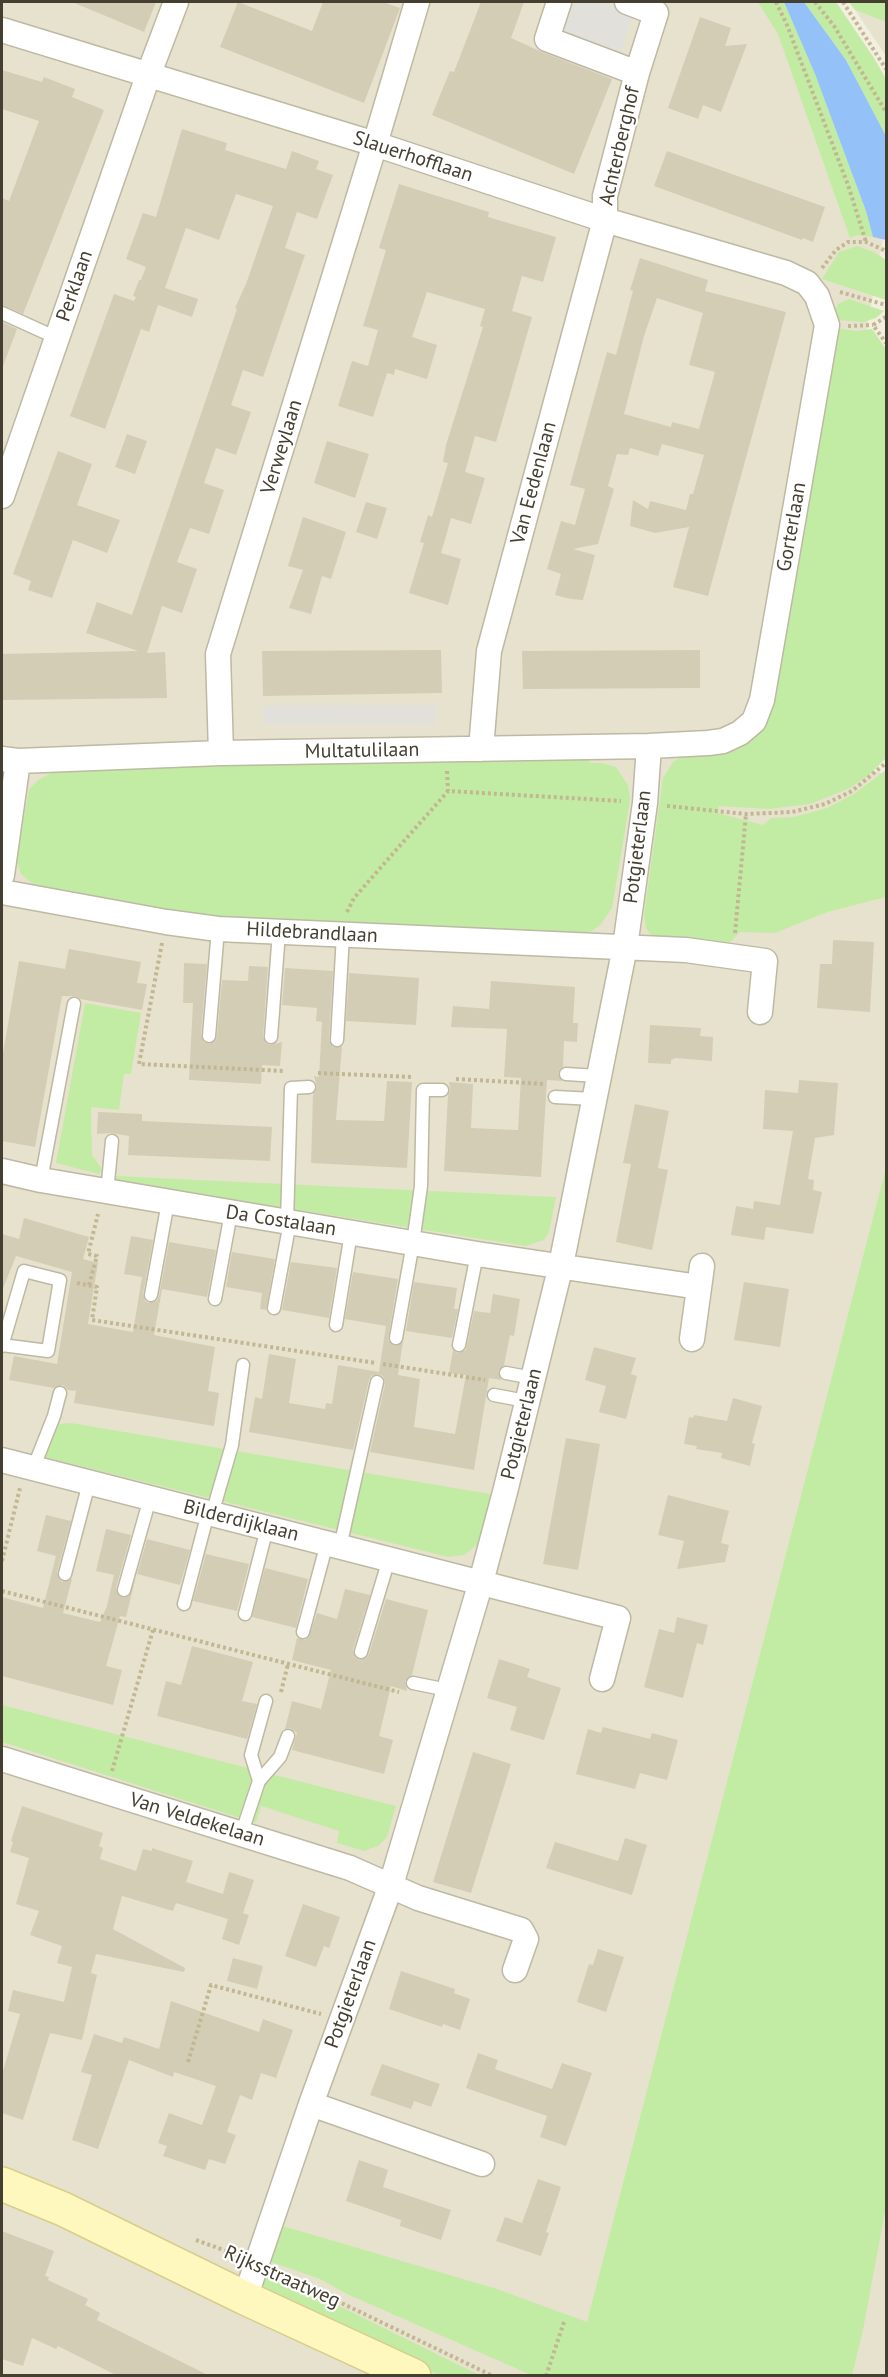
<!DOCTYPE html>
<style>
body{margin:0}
#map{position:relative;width:888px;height:2377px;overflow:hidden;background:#f3efe0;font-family:"PT Sans",sans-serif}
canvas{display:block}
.frame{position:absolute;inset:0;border:3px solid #443f31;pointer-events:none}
</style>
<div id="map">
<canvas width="888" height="2377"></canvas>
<div class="frame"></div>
</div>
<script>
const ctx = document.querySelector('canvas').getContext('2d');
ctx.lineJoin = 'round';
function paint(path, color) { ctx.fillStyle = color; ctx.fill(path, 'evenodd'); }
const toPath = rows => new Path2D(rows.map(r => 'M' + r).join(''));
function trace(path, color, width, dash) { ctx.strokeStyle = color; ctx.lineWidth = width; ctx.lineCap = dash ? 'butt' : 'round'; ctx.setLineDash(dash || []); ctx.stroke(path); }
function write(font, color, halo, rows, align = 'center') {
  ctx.font = font + ' "PT Sans",sans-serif'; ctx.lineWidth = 4.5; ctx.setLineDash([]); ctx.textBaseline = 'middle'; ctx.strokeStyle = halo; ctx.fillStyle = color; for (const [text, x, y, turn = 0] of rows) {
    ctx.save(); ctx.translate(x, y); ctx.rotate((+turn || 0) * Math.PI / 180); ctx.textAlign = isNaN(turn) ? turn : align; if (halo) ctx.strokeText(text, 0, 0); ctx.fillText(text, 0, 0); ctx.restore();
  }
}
const residential = toPath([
 [2,2,787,2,886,221,792,749,886,774,886,1222,611,2375,2,2376],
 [855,10,886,22,886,56],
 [886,2141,886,2375,801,2376]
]);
const green = toPath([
 [758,2,784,2,815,74,866,211,873,237,857,235,850,238,778,34],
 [804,2,836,2,874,58,886,79,886,136,846,60],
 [849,2,886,2,886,22,855,10],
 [857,246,874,252,886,260,886,300,822,279,839,252],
 [849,299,884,311,876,318,863,322,837,320,835,310,838,304],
 [836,328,856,331,872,329,886,349,886,758,870,774,850,788,810,804,769,809,719,806,718,813,763,825,771,818,794,817,827,808,854,794,886,770,886,897,827,912,775,933,740,932,728,944,653,938,646,928,644,915,663,778,673,762,684,754,741,745],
 [589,758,590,763,602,763,616,767,628,785,630,800,612,908,601,924,592,931,580,935,332,927,139,911,33,884,21,874,16,859,29,790,38,780,51,773,52,769],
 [85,1003,141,1013,131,1074,124,1074,119,1110,91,1107,92,1155,102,1169,99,1174,56,1163],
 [886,1168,886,2206,863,2330,852,2375,531,2375,347,2294,320,2279,265,2260,283,2226,497,2289,587,2322],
 [115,1176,556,1197,549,1232,544,1240,525,1246,117,1181],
 [71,1423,496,1495,487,1527,478,1544,464,1555,448,1557,44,1457,52,1432,59,1424],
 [2,1705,396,1806,387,1837,378,1846,364,1851,337,1843,339,1831,261,1806,256,1823,2,1742],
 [261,2276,313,2293,479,2375,439,2375,265,2296,260,2280]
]);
const parking = toPath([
 [574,2,599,2,634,14,619,55,562,35],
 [437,705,437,725,263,725,263,706]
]);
const water = toPath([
 [784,2,804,2,846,60,886,136,886,240,873,237,866,211,815,74]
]);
const building = toPath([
 [72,2,156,2,144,32],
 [238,2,312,31,323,2,383,2,400,8,364,103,220,47],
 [481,2,524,2,511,38,542,52,612,79,574,174,432,115,450,71,454,72],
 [700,17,731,28,725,46,747,44,721,112,703,105,698,119,668,108],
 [2,70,42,82,44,77,75,89,72,97,104,110,23,314,2,305,2,198,9,201,39,121,2,109],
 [182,129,227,143,225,150,286,169,292,151,319,161,316,169,333,175,317,219,297,212,285,248,305,255,263,377,243,370,231,405,251,412,236,455,216,448,204,483,224,490,209,534,190,528,177,562,197,569,182,613,162,606,147,653,165,652,167,698,2,700,2,654,138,651,86,633,97,602,132,615,237,309,235,308,246,284,273,206,236,194,219,240,186,228,165,288,198,299,192,317,158,305,149,332,141,329,105,429,70,416,114,294,134,301,136,297,133,296,139,280,141,280,146,267,126,259,143,213,156,217],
 [667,151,825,207,813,242,803,238,802,240,654,186],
 [399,184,489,212,488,217,556,237,543,282,522,276,512,311,532,317,496,442,475,436,465,472,485,478,471,524,451,518,446,536,441,553,461,559,448,605,409,593,424,543,420,542,428,515,432,517,448,463,443,462,446,445,483,327,480,326,485,309,427,292,412,337,437,345,427,379,395,369,394,375,387,373,373,417,338,406,352,361,368,366,378,330,363,326,386,250,379,248],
 [640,258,708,280,705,291,786,312,708,596,673,587,689,527,655,533,630,526,633,500,648,509,650,501,686,510,690,494,693,494,704,455,662,444,658,456,630,448,628,455,617,454,608,486,614,489,598,544,573,549,595,555,583,600,571,599,555,595,561,574,547,569,561,521,575,525,585,489,570,485,607,352,616,355,633,291,630,290],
 [657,298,703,313,689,365,715,372,699,429,672,422,671,427,624,414,644,336],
 [2,322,17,329,3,366,2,366],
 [127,434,147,441,135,474,115,467],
 [327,441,369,454,355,498,314,483],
 [58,451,92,464,77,505,120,520,107,553,73,540,52,598,28,590,31,581,13,574],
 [366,502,387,508,377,539,356,532],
 [303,517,346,532,331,579,322,576,311,614,289,608,303,570,288,566],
 [441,650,442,693,263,696,262,651],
 [700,650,700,688,523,689,522,651],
 [833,940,874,942,870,1012,817,1008,820,964,832,964],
 [69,949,141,962,137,983,147,984,142,1010,80,999,75,996,62,996,35,1147,2,1141,2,1059,19,961,65,969],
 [184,963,207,964,201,1035,204,1042,209,1044,215,1041,217,1037,222,980,248,981,249,966,268,967,263,1037,266,1043,270,1045,282,1042,280,1066,262,1065,261,1084,189,1080,193,1003,183,1003],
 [285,968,333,971,329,1040,333,1047,342,1046,336,1120,384,1121,387,1081,412,1082,407,1168,311,1163,313,1094,317,1087,314,1076,319,1077,322,1022,316,1021,317,1008,282,1005],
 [349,973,419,978,416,1025,346,1021],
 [491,981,575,987,573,1023,578,1023,577,1042,564,1041,563,1067,558,1073,562,1081,547,1080,541,1177,444,1171,448,1095,450,1091,449,1082,473,1084,471,1128,518,1130,521,1078,504,1077,507,1029,451,1027,453,1006,489,1009],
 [650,1025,701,1028,700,1036,713,1037,712,1061,675,1058,671,1060,671,1064,648,1063],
 [799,1080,838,1083,834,1135,815,1138,808,1179,814,1180,813,1190,822,1192,813,1234,766,1227,764,1240,731,1235,736,1206,753,1209,754,1201,780,1205,793,1131,763,1129,765,1090,798,1093],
 [635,1104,669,1111,658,1168,668,1170,652,1250,616,1242,631,1164,623,1163],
 [98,1112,142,1114,142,1121,272,1127,270,1161,128,1155,129,1136,112,1133,97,1134],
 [24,1218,89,1237,83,1259,98,1263,88,1324,133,1332,142,1277,124,1274,131,1236,153,1240,143,1294,145,1301,150,1303,157,1301,159,1296,169,1242,216,1250,207,1297,162,1289,154,1335,215,1347,208,1391,219,1393,214,1426,74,1403,76,1391,68,1390,63,1385,54,1388,9,1380,14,1356,57,1364,72,1272,16,1256,2,1291,2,1234,19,1239],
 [232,1252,275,1259,266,1310,260,1309,262,1293,226,1287],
 [291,1262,337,1268,329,1318,282,1310],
 [353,1272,398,1279,388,1340,395,1346,403,1341,398,1375,420,1379,414,1427,455,1434,466,1375,449,1373,453,1350,458,1353,466,1350,474,1311,490,1313,493,1294,520,1299,514,1336,510,1335,504,1365,498,1371,501,1380,489,1378,474,1470,370,1452,385,1384,383,1376,378,1374,371,1376,369,1380,353,1450,249,1432,255,1397,262,1399,269,1354,296,1359,289,1403,325,1409,326,1403,332,1404,338,1365,379,1372,386,1326,345,1319],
 [414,1282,457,1288,454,1309,458,1309,452,1338,406,1331],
 [744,1282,789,1289,780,1347,734,1340],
 [594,1347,636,1358,631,1374,637,1376,626,1419,599,1412,606,1386,585,1380],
 [733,1398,762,1406,752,1443,755,1444,750,1466,721,1458,722,1453,696,1449,697,1446,684,1444,689,1417,693,1418,694,1415,727,1421],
 [566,1438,600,1444,578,1570,543,1564],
 [668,1495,729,1511,721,1543,729,1545,725,1562,677,1569,684,1541,658,1535],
 [46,1515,71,1521,57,1572,59,1579,62,1582,72,1579,63,1613,100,1622,107,1606,114,1575,96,1571,106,1529,131,1535,116,1588,119,1596,125,1598,130,1595,136,1577,126,1617,120,1616,106,1666,122,1670,113,1705,2,1676,2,1597,43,1608,56,1556,37,1551],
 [147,1539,190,1550,180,1585,137,1574],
 [206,1554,249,1564,237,1611,193,1601],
 [265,1568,308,1579,296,1628,252,1617],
 [345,1589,370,1595,353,1650,355,1657,359,1660,366,1658,369,1654,386,1599,428,1610,412,1675,405,1681,407,1691,391,1686,379,1736,393,1740,384,1774,292,1750,297,1733,290,1728,285,1729,292,1701,321,1709,331,1670,292,1660,297,1638,305,1640,309,1637,317,1613,337,1619],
 [677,1617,708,1625,703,1645,697,1643,683,1698,644,1687,659,1629,674,1633],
 [192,1646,253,1662,242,1701,257,1704,247,1739,157,1716,166,1681,181,1685],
 [499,1659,530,1669,527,1677,561,1688,544,1740,510,1730,517,1707,487,1698],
 [603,1727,650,1739,652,1733,678,1740,667,1780,640,1773,635,1789,576,1774,588,1729,601,1733],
 [473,1752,511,1764,471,1893,433,1882],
 [22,1806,103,1833,99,1846,103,1848,100,1859,136,1871,143,1849,152,1851,152,1848,193,1861,186,1882,223,1894,229,1872,254,1880,243,1913,249,1915,239,1945,222,1939,228,1919,176,1903,173,1911,122,1896,113,1929,185,1968,184,1972,96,1954,91,1973,97,1975,82,2040,50,2033,23,2120,2,2113,2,2074,20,2014,8,2011,13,1990,64,2002,72,1967,57,1963,62,1946,30,1935,39,1911,16,1904,29,1858,10,1852,13,1842,11,1841],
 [625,1838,647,1845,632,1895,546,1868,555,1842,618,1861],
 [303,1904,340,1917,329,1948,324,1946,316,1967,285,1956],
 [598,1949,624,1957,606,2012,577,2002,589,1964,593,1965],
 [233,1958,263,1966,257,1989,227,1981],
 [401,1971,455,1989,454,1993,470,1999,460,2030,443,2024,442,2027,389,2009],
 [171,2001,259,2032,263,2019,293,2030,276,2078,261,2073,252,2100,240,2095,227,2132,236,2135,225,2164,209,2159,205,2170,163,2156,167,2146,158,2143,169,2113,202,2125,216,2086,174,2072,173,2077,129,2060,98,2149,72,2140,92,2075,81,2072,94,2034,122,2043,124,2037,159,2049],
 [478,2053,498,2060,495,2069,552,2089,562,2063,592,2073,566,2146,540,2137,547,2116,466,2088],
 [382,2064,440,2084,431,2107,414,2101,411,2109,370,2095],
 [359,2160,388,2170,383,2187,451,2210,441,2240,400,2226,401,2220,346,2201],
 [538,2179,561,2187,546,2232,549,2233,541,2256,496,2241,505,2217,522,2223],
 [2,2231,54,2251,45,2276,49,2277,48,2280,88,2299,85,2305,100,2313,97,2320,210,2376,118,2376,58,2346,56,2349,32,2338,23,2366,2,2359]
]);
const path = toPath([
 [776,2,787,25,848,185,866,242],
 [815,2,834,26,886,112],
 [843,2,886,69],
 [822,268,836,250,848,242,866,242,886,251],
 [840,292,886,305],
 [886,317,873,325,886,343],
 [848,326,873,325],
 [447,771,448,791],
 [667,806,746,814,792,812,825,804,852,791,886,763],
 [347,912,354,898,448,791,621,801],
 [735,933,746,814],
 [162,943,139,1064,284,1071],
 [318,1073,413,1077],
 [456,1079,545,1084],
 [77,1283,97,1287,92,1320,376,1363],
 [89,1285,97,1256,88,1254,98,1214],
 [383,1364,485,1380],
 [2,1561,20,1488],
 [2,1591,399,1692],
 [281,1692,288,1664],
 [112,1771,153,1630],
 [188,2062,211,1985,321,2014],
 [196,2240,237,2255],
 [277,2272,493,2376],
 [546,2376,564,2322]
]);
const lane = toPath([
 [2,313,57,338],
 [209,1036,218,929],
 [271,1037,279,932],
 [337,1040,343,935],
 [566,1074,598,1076],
 [555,1097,594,1099],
 [41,1180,74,1004],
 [107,1192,112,1141],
 [287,1222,291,1088,309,1087],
 [151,1295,168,1202],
 [215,1299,231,1213],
 [274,1308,290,1222],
 [336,1325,351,1233],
 [396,1338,413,1243,421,1186,423,1090,442,1090],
 [459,1345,477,1254],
 [2,1346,24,1271,60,1280,48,1351,2,1345],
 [506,1373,533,1378],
 [494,1395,526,1401],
 [33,1469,54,1416,60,1393],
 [212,1514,232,1445,243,1365],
 [340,1547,377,1382],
 [65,1574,89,1483],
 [124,1590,150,1498],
 [184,1604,208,1513],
 [245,1614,267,1528],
 [303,1632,327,1543],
 [361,1652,389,1559],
 [413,1683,448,1690],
 [259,1781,251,1755,266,1701],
 [242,1832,259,1781,280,1757,288,1736]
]);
const street = toPath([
 [559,2,547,39,637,73,656,13,627,2],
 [2,30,375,144,605,220,786,273,807,283,817,296,827,325,762,700,754,721,740,733,723,741,708,743,649,746,221,753,18,761,2,759],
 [2,496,148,76,176,2],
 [481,749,489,651,605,220,605,196,637,73],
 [221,753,218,654,375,144,417,2],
 [2,875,18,761],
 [2,892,166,922,218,929,686,950,765,961,760,1012],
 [2,1171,41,1180,477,1254,699,1287],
 [692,1339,702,1266],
 [2,1460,618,1618,602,1679],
 [2,1759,350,1868,418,1898,521,1930,526,1939,515,1970],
 [311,2104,482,2164],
 [245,2298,311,2104,391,1885,481,1582,505,1492,561,1265,625,947,645,803,649,746]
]);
const secondary = toPath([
 [2,2184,63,2209,245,2298,414,2376]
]);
const streetNames = [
 ["Achterberghof",620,146,-77],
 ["Slauerhofflaan",413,157,18],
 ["Perklaan",75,286,-71],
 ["Verweylaan",282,447,-73],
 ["Van Eedenlaan",534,483,-75],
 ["Gorterlaan",792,527,-80],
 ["Multatulilaan",362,751,-1],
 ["Potgieterlaan",638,847,-83],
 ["Hildebrandlaan",312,933,3],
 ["Da Costalaan",281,1221,9],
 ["Potgieterlaan",522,1424,-76],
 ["Bilderdijklaan",241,1521,14],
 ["Van Veldekelaan",197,1820,17],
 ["Potgieterlaan",351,1994,-70],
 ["Rijksstraatweg",282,2277,24]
];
paint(residential, '#e7e2ce');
paint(green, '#c2eca4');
paint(parking, '#e2e0da');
paint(water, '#94c2f8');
paint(building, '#d4cdb5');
trace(lane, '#beb9a3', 15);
trace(street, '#beb9a3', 27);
trace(secondary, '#d8ce8a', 36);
trace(path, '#c2b792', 4, [3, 3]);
trace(lane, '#fff', 12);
trace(street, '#fff', 24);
trace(secondary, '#fff8be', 33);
write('20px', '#443f31', '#fff', streetNames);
</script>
